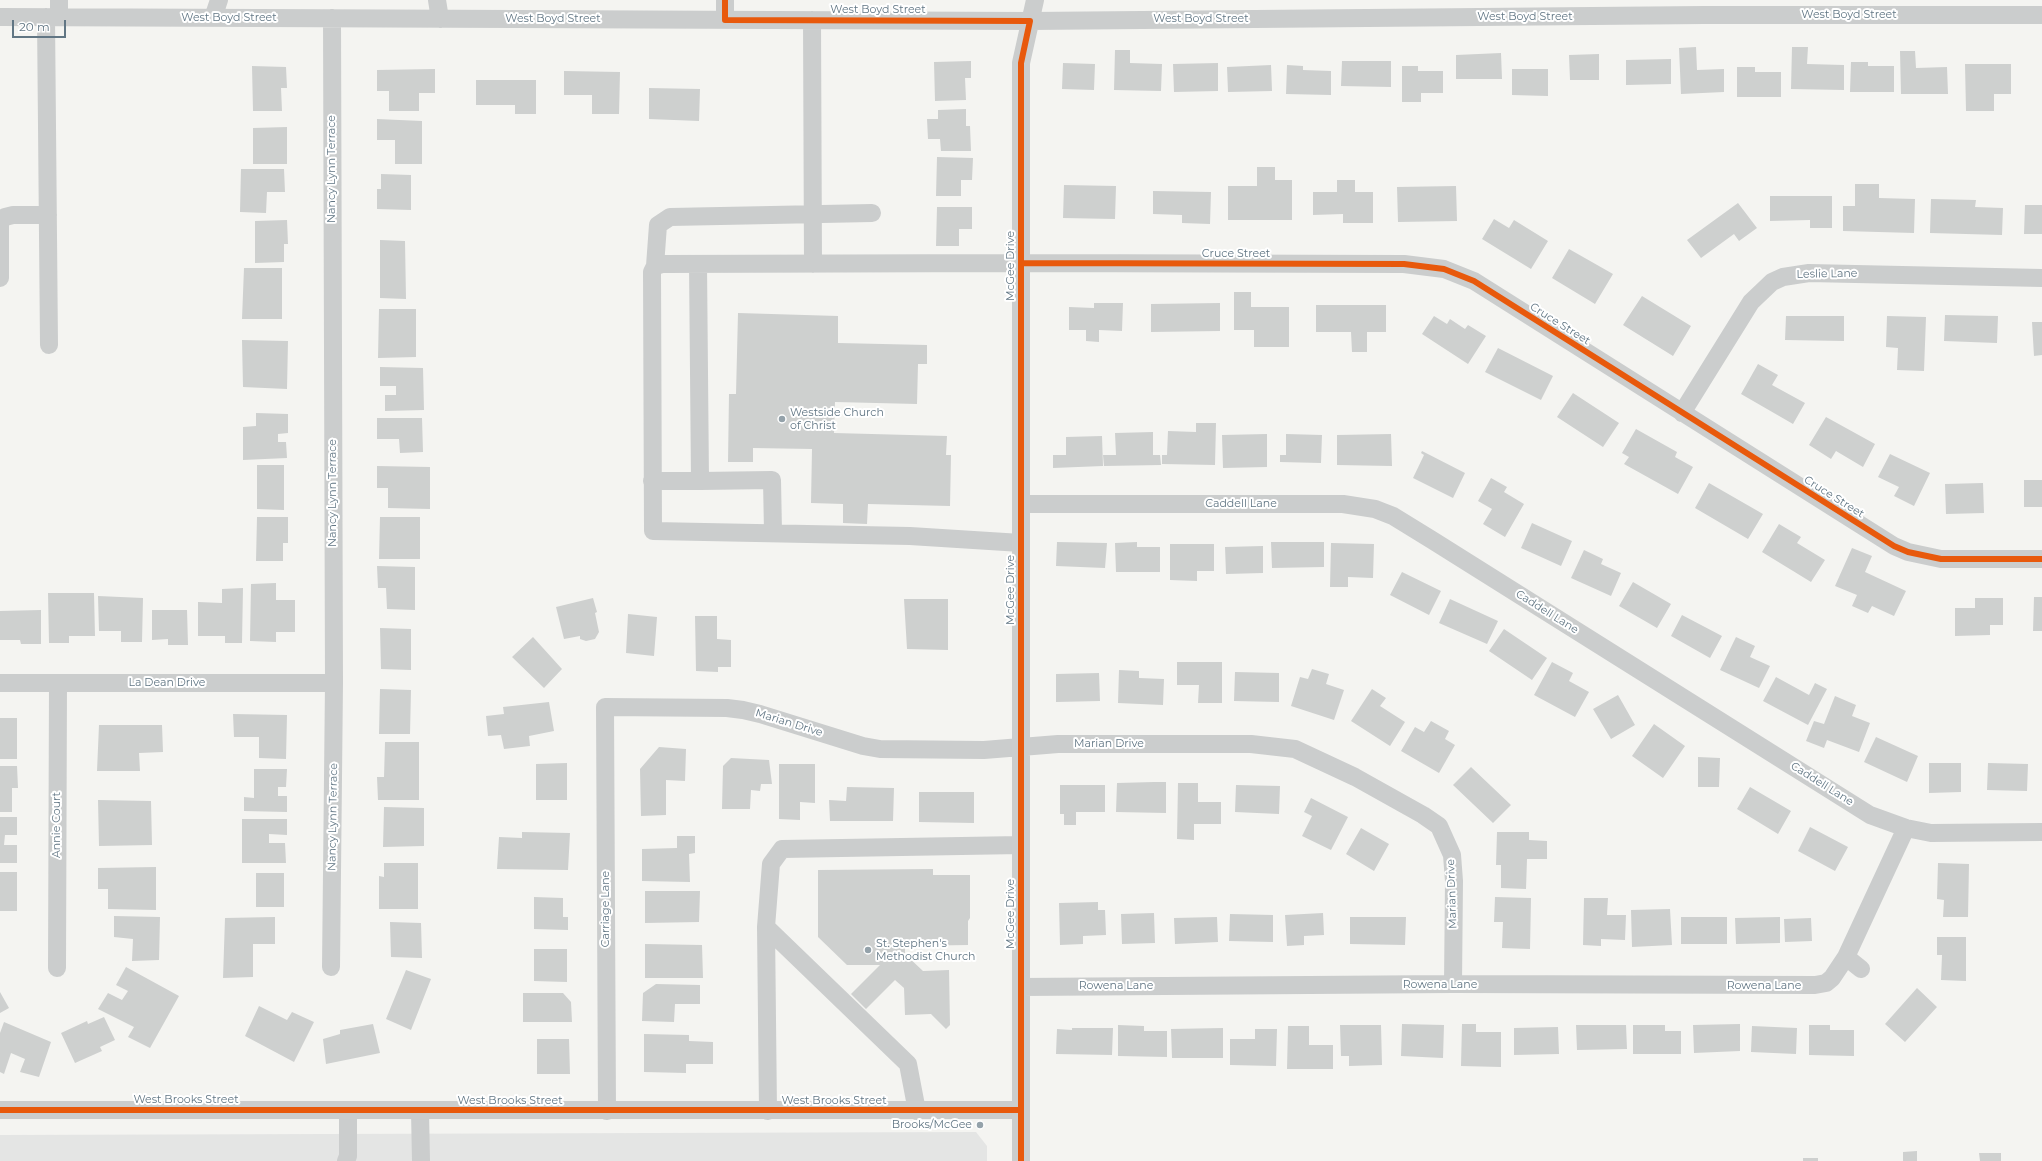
<!DOCTYPE html>
<style>
body{margin:0}
#map{position:relative;width:2042px;height:1161px;overflow:hidden;background:#f4f4f1;font-family:Montserrat,sans-serif}
canvas{display:block}
.scale{position:absolute;left:12px;top:20px;width:54px;height:18px;box-sizing:border-box;border:2px solid #617684;border-top:0;padding-left:5px;font-size:12px;line-height:14px;white-space:nowrap;color:#617684;-webkit-text-stroke:3px #fff;paint-order:stroke}
</style>
<div id="map">
<canvas width="2042" height="1161"></canvas>
<div class="scale">20 m</div>
</div>
<script>
const ctx = document.querySelector('canvas').getContext('2d');
ctx.lineJoin = 'round';
function paint(path, color) { ctx.fillStyle = color; ctx.fill(path, 'evenodd'); }
const toPath = rows => new Path2D(rows.map(r => 'M' + r).join(''));
function trace(path, color, width, dash) { ctx.strokeStyle = color; ctx.lineWidth = width; ctx.lineCap = dash ? 'butt' : 'round'; ctx.setLineDash(dash || []); ctx.stroke(path); }
function write(font, color, halo, rows, align = 'center') {
  ctx.font = font + ' Montserrat,sans-serif'; ctx.lineWidth = 4; ctx.setLineDash([]); ctx.textBaseline = 'middle'; ctx.strokeStyle = halo; ctx.fillStyle = color; for (const [text, x, y, turn = 0] of rows) {
    ctx.save(); ctx.translate(x, y); ctx.rotate((+turn || 0) * Math.PI / 180); ctx.textAlign = isNaN(turn) ? turn : align; if (halo) ctx.strokeText(text, 0, 0); ctx.fillText(text, 0, 0); ctx.restore();
  }
}
const built = toPath([
 [976,1132,987,1146,987,1161,0,1161,0,1135]
]);
const building = toPath([
 [1696,47,1697,70,1724,69,1724,92,1681,94,1679,48],
 [1792,47,1808,47,1807,64,1844,65,1844,90,1791,89],
 [1115,50,1130,50,1130,63,1162,64,1161,91,1114,90],
 [1900,51,1915,51,1916,68,1947,67,1948,94,1901,94],
 [1501,53,1502,79,1456,79,1456,55],
 [1599,54,1599,80,1570,80,1569,55],
 [1671,59,1671,84,1626,85,1626,60],
 [971,61,971,78,965,78,966,100,935,101,934,62],
 [1342,61,1391,61,1391,87,1341,86],
 [1851,62,1868,62,1868,66,1894,66,1894,92,1850,92],
 [1063,63,1095,64,1094,90,1062,89],
 [1218,63,1218,91,1174,92,1173,64],
 [1965,64,2011,64,2011,94,1994,94,1994,111,1966,111],
 [1271,65,1272,91,1228,92,1227,67],
 [1287,65,1303,66,1303,70,1331,71,1331,95,1286,94],
 [252,66,286,67,287,88,281,88,282,111,253,111],
 [1402,66,1418,66,1418,71,1443,71,1443,93,1421,93,1421,102,1402,102],
 [1737,67,1755,67,1755,72,1781,72,1781,97,1737,97],
 [435,69,435,93,419,93,419,111,389,111,389,91,377,91,377,70],
 [1512,69,1548,69,1548,96,1512,95],
 [564,71,620,72,619,114,592,114,592,95,564,95],
 [476,80,536,80,536,114,515,114,515,105,476,105],
 [649,88,700,89,699,121,649,119],
 [966,109,966,126,970,126,971,151,941,151,940,139,928,139,927,119,938,119,938,110],
 [377,119,422,121,422,164,395,164,395,140,377,140],
 [287,127,287,164,253,164,253,128],
 [937,157,973,158,972,180,961,180,961,196,936,196],
 [1257,167,1275,167,1275,180,1292,180,1292,220,1228,220,1228,186,1257,186],
 [241,169,284,169,285,192,267,192,266,213,240,212],
 [381,174,411,175,411,210,377,209,377,189,381,189],
 [1337,180,1355,180,1355,192,1373,192,1373,223,1343,223,1343,214,1313,215,1313,192,1337,192],
 [1855,184,1879,184,1879,198,1915,199,1914,233,1843,231,1843,206,1855,206],
 [1064,185,1116,186,1115,219,1063,218],
 [1456,186,1457,221,1398,222,1397,187],
 [1153,191,1211,192,1210,224,1182,223,1182,215,1153,214],
 [1770,196,1832,196,1832,228,1810,228,1810,220,1770,221],
 [1931,199,1976,200,1975,207,2003,208,2002,235,1930,233],
 [1738,203,1757,228,1739,241,1734,234,1701,258,1687,240],
 [2025,205,2042,205,2042,234,2024,234],
 [937,207,972,207,972,229,959,229,959,246,936,246],
 [1494,219,1509,228,1514,220,1548,241,1531,269,1482,239],
 [287,220,288,244,284,244,284,262,255,263,255,221],
 [380,240,405,241,406,299,380,298],
 [1569,249,1613,274,1595,304,1552,278],
 [244,268,282,268,282,319,242,319],
 [1234,292,1251,292,1251,307,1289,307,1289,347,1254,347,1254,330,1234,330],
 [1642,296,1691,326,1673,356,1623,325],
 [1094,303,1123,303,1122,331,1099,330,1099,342,1086,341,1086,330,1069,330,1069,307,1094,308],
 [1220,303,1220,331,1151,332,1151,304],
 [1316,305,1386,305,1386,332,1367,332,1367,352,1352,352,1351,332,1316,332],
 [379,309,416,309,416,357,378,358],
 [738,313,838,316,838,343,927,345,927,364,918,364,917,404,835,402,834,433,947,436,946,455,951,455,950,506,868,504,867,524,843,523,843,504,811,503,812,449,753,448,753,462,728,462,729,394,736,394],
 [1945,315,1998,316,1997,343,1944,341],
 [1434,316,1447,324,1450,319,1465,329,1468,325,1486,336,1468,364,1422,334],
 [1786,316,1844,316,1844,341,1785,340],
 [1887,316,1926,317,1924,371,1897,370,1898,348,1886,347],
 [2032,322,2042,322,2042,355,2034,356],
 [242,340,288,341,287,389,243,387],
 [1498,348,1553,376,1541,400,1485,372],
 [1758,364,1778,375,1772,385,1805,403,1793,424,1741,394],
 [380,367,423,368,424,410,385,411,385,395,396,395,396,386,380,386],
 [1573,393,1619,423,1603,447,1557,417],
 [256,413,288,414,288,433,278,434,278,442,286,442,287,458,243,460,243,427,256,426],
 [1826,417,1875,444,1863,467,1836,451,1831,459,1809,445],
 [377,418,422,418,423,452,400,453,399,439,377,439],
 [1196,423,1216,423,1215,465,1162,464,1162,455,1167,455,1168,431,1196,432],
 [1636,429,1677,452,1675,457,1693,467,1678,494,1624,464,1629,457,1622,453],
 [1153,432,1153,455,1160,455,1161,465,1104,466,1103,455,1116,455,1115,433],
 [1267,434,1267,467,1223,468,1222,435],
 [1286,434,1322,435,1321,463,1280,462,1280,455,1286,455],
 [1391,434,1392,466,1337,465,1337,435],
 [1102,436,1103,466,1053,468,1053,455,1066,455,1066,437],
 [1422,451,1465,473,1453,498,1413,478,1424,455,1421,453],
 [1890,454,1930,473,1914,506,1894,496,1899,487,1878,477],
 [257,465,284,465,284,510,257,509],
 [377,466,430,467,430,509,388,508,388,488,377,488],
 [1491,478,1507,487,1504,492,1524,504,1505,537,1483,524,1492,509,1478,501],
 [2024,480,2042,480,2042,507,2024,507],
 [1709,483,1763,514,1748,539,1695,508],
 [1983,483,1984,513,1946,514,1945,484],
 [257,517,288,517,288,543,283,543,283,561,256,561],
 [380,517,420,517,420,559,379,559],
 [1532,523,1572,541,1561,566,1521,548],
 [1779,524,1801,537,1797,543,1825,560,1811,582,1762,552],
 [1057,542,1107,543,1105,568,1056,566],
 [1137,542,1137,547,1160,547,1160,572,1116,572,1115,543],
 [1271,542,1324,542,1324,567,1272,568],
 [1331,543,1374,544,1373,578,1348,577,1348,587,1330,587],
 [1170,544,1214,544,1214,571,1197,571,1197,581,1170,580],
 [1263,546,1263,573,1226,574,1225,547],
 [1852,548,1872,556,1865,572,1906,591,1894,616,1872,606,1868,613,1852,606,1857,595,1835,586],
 [1584,550,1603,559,1601,564,1621,573,1611,596,1571,578],
 [377,566,415,567,415,610,387,609,386,588,378,588],
 [1402,572,1441,591,1429,615,1390,595],
 [1633,582,1671,604,1657,628,1619,606],
 [276,583,276,600,295,600,295,632,276,632,276,642,250,641,251,584],
 [243,588,242,643,225,643,225,636,198,636,198,602,222,603,222,589],
 [48,593,94,593,95,636,69,636,69,643,49,643],
 [98,596,143,598,142,642,121,642,121,631,99,631],
 [2034,597,2042,597,2042,631,2033,631],
 [593,598,597,612,595,613,599,632,595,639,586,641,580,639,580,636,564,639,556,607],
 [1975,598,2003,598,2003,625,1990,625,1990,635,1955,636,1955,608,1975,608],
 [904,599,948,599,948,650,907,649],
 [1450,599,1498,621,1487,644,1439,623],
 [41,610,41,644,21,644,20,640,0,640,0,611],
 [152,610,187,610,188,645,168,645,168,639,152,640],
 [628,614,657,617,654,656,626,653],
 [1682,615,1722,636,1710,658,1671,636],
 [695,616,717,616,717,639,731,640,731,667,718,667,718,672,696,671],
 [380,628,411,629,411,670,381,669],
 [1504,629,1547,658,1532,680,1489,651],
 [533,637,562,669,544,688,512,657],
 [1736,637,1755,646,1750,657,1770,666,1759,688,1720,670],
 [1177,662,1222,662,1222,703,1198,703,1199,685,1177,685],
 [1552,662,1573,673,1569,681,1589,692,1575,717,1534,695],
 [1312,669,1329,674,1326,684,1344,690,1334,720,1291,706,1300,677,1308,679],
 [1119,670,1139,671,1139,678,1164,679,1163,705,1118,703],
 [1235,672,1279,673,1279,702,1234,701],
 [1099,673,1100,701,1056,702,1056,674],
 [1776,677,1809,695,1815,683,1827,689,1808,725,1763,701],
 [380,689,411,690,410,734,379,734],
 [1372,689,1386,698,1380,706,1405,722,1390,746,1351,721],
 [1618,695,1635,725,1611,739,1593,709],
 [1835,696,1856,705,1852,716,1870,723,1859,752,1827,740,1824,748,1806,741,1814,721,1824,724],
 [549,702,554,731,529,736,530,746,504,749,501,735,488,736,486,716,504,714,503,707],
 [233,714,287,715,286,759,259,758,259,737,234,737],
 [0,718,17,718,17,759,0,759],
 [1431,721,1449,731,1445,739,1455,745,1439,773,1401,751,1415,727,1424,732],
 [1654,724,1685,746,1663,778,1632,756],
 [99,725,162,725,163,752,139,753,140,771,97,771],
 [1876,737,1918,756,1907,782,1864,762],
 [385,742,419,742,419,800,378,800,377,777,384,777],
 [659,747,686,749,685,781,666,780,666,815,641,816,640,769],
 [1698,757,1720,758,1719,787,1698,787],
 [731,758,769,760,772,784,761,784,760,791,751,790,750,809,722,809,723,766],
 [567,763,567,800,536,800,536,764],
 [1929,763,1961,763,1961,792,1929,793],
 [1988,763,2028,764,2027,791,1987,790],
 [779,764,815,764,815,803,800,802,800,820,779,819],
 [0,766,17,766,18,788,12,788,12,812,0,812],
 [1471,767,1511,805,1493,823,1453,785],
 [254,769,287,769,286,787,278,787,278,796,287,796,287,812,244,811,244,797,254,798],
 [1154,782,1166,782,1166,813,1116,812,1117,783],
 [1178,783,1198,783,1198,802,1221,802,1221,824,1194,824,1194,840,1177,839],
 [1060,785,1105,785,1105,812,1076,812,1076,825,1064,825,1064,814,1060,814],
 [1236,785,1280,786,1279,814,1235,812],
 [847,787,894,788,893,821,830,821,829,800,846,801],
 [1750,787,1791,811,1778,834,1737,809],
 [919,792,974,792,974,823,919,822],
 [1311,798,1348,817,1331,850,1302,836,1312,816,1304,812],
 [98,800,151,801,152,845,99,846],
 [384,807,424,808,424,846,383,847],
 [0,817,17,817,17,835,5,835,4,845,17,845,17,863,0,863],
 [242,819,287,819,287,835,269,834,269,843,285,843,286,863,242,863],
 [1810,827,1848,847,1835,871,1798,851],
 [1361,828,1389,844,1374,871,1346,854],
 [522,832,570,833,568,870,497,869,499,837,522,838],
 [1497,832,1529,832,1529,840,1547,841,1547,859,1527,859,1526,889,1501,888,1501,865,1496,865],
 [677,836,695,836,695,853,689,854,690,882,642,881,642,849,677,848],
 [384,863,418,863,418,909,379,909,379,876,384,877],
 [1938,863,1969,864,1968,917,1943,917,1944,900,1937,899],
 [156,867,156,910,108,909,108,889,98,889,98,868],
 [933,869,933,875,970,875,970,918,968,921,968,945,905,946,905,954,923,971,949,970,950,1025,946,1029,931,1014,905,1015,904,988,895,980,866,1009,851,994,880,965,847,965,818,937,818,870],
 [0,872,17,872,17,911,0,911],
 [256,873,284,873,284,907,256,907],
 [645,891,700,891,699,922,645,923],
 [534,897,563,898,563,917,568,917,568,930,534,929],
 [1495,897,1531,898,1530,949,1502,948,1503,922,1494,922],
 [1584,898,1608,898,1607,915,1626,915,1625,940,1601,939,1601,946,1583,945],
 [1098,902,1098,910,1105,910,1106,935,1083,936,1083,944,1060,945,1059,903],
 [1670,909,1672,945,1632,947,1631,910],
 [1154,913,1155,943,1122,944,1121,914],
 [1323,913,1324,935,1304,936,1304,945,1287,946,1285,915],
 [1230,914,1273,915,1273,942,1229,941],
 [114,916,160,917,159,960,132,961,133,939,114,937],
 [275,917,275,944,253,944,253,977,223,978,225,918],
 [1217,917,1218,942,1175,944,1174,918],
 [1350,917,1406,917,1405,945,1350,944],
 [1681,917,1727,917,1727,944,1681,944],
 [1780,917,1780,943,1736,944,1735,918],
 [1811,918,1812,941,1785,942,1784,919],
 [390,922,421,923,422,958,391,957],
 [1937,937,1966,937,1966,981,1941,980,1942,955,1937,955],
 [645,944,702,945,703,978,645,978],
 [534,949,567,949,567,982,534,981],
 [126,967,179,996,150,1048,128,1037,134,1027,98,1009,108,993,122,1000,128,991,116,985],
 [406,970,431,979,411,1030,386,1019],
 [656,984,700,985,700,1004,675,1004,674,1022,642,1021,643,993],
 [1917,988,1937,1007,1905,1042,1885,1024],
 [0,992,9,1008,0,1013],
 [523,993,563,993,571,1002,572,1022,523,1022],
 [259,1006,287,1020,292,1012,314,1022,294,1062,245,1036],
 [104,1017,115,1040,100,1047,102,1051,75,1063,61,1033,87,1021,88,1024],
 [4,1022,51,1042,39,1077,20,1072,25,1059,11,1053,4,1074,0,1072,0,1033],
 [373,1024,380,1053,326,1064,323,1039,340,1034,340,1030],
 [1402,1024,1444,1025,1443,1058,1401,1056],
 [1462,1024,1476,1024,1476,1032,1501,1032,1501,1067,1461,1066],
 [1740,1024,1740,1051,1694,1053,1693,1025],
 [1118,1025,1144,1026,1144,1031,1167,1031,1167,1057,1118,1056],
 [1340,1025,1381,1025,1382,1065,1349,1066,1349,1056,1341,1056],
 [1576,1025,1626,1025,1627,1049,1577,1050],
 [1633,1025,1665,1025,1665,1031,1681,1031,1681,1054,1633,1054],
 [1809,1025,1830,1025,1830,1030,1854,1030,1854,1056,1809,1055],
 [1288,1026,1309,1026,1309,1045,1333,1045,1333,1069,1287,1069],
 [1752,1026,1797,1028,1796,1054,1751,1052],
 [1558,1027,1559,1054,1514,1055,1514,1028],
 [1072,1028,1113,1028,1112,1055,1056,1054,1057,1029,1072,1030],
 [1223,1028,1223,1058,1172,1058,1171,1029],
 [1255,1029,1277,1029,1276,1066,1230,1065,1230,1039,1255,1039],
 [644,1034,689,1035,689,1041,713,1042,713,1064,686,1064,686,1073,644,1072],
 [537,1039,569,1039,570,1074,537,1074],
 [1917,1151,1917,1161,1903,1161,1903,1152],
 [1979,1153,2001,1153,2001,1161,1980,1161],
 [1803,1158,1818,1158,1818,1161,1803,1161]
]);
const minor = toPath([
 [437,0,440,19],
 [725,0,725,20],
 [0,17,1030,21,1704,15,2042,15],
 [46,17,49,345],
 [59,17,59,0],
 [213,18,219,0],
 [812,20,813,264],
 [872,213,670,217,658,225,655,266,652,272,653,531,910,536,1021,543],
 [655,266,662,264,1021,263,1404,264,1444,269,1474,281,1894,546,1908,552,1941,559,2042,559],
 [0,278,0,222,5,217,13,215,48,215],
 [1682,413,1751,302,1772,282,1783,277,1809,273,2042,278],
 [652,481,700,481,698,264],
 [700,481,772,480,773,532],
 [1021,504,1343,504,1375,509,1393,516,1432,540,1870,815,1906,828,1931,833,2042,832],
 [0,683,334,683],
 [766,927,771,864,782,849,1021,845],
 [1846,957,1861,969],
 [331,967,334,683,332,18],
 [57,968,58,683],
 [1021,987,1453,984,1815,985,1826,983,1832,978,1846,957,1906,828],
 [0,1110,1021,1110],
 [420,1111,421,1161],
 [607,1111,605,707,727,708,743,710,760,714,863,746,880,749,984,750,1058,744,1251,744,1295,749,1355,777,1423,815,1439,826,1452,855,1454,881,1453,984],
 [768,1111,766,927,908,1064,917,1111],
 [346,1161,348,1156,348,1110],
 [1021,1161,1021,63,1035,0]
]);
const cycleway = toPath([
 [725,0,725,20,1030,21,1021,63,1021,1161],
 [1021,263,1404,264,1444,269,1474,281,1894,546,1908,552,1941,559,2042,559],
 [0,1110,1021,1110]
]);
const markers = [
 [782,419,4,"#94a2aa"],
 [868,950,4,"#94a2aa"],
 [980,1125,4,"#94a2aa"]
];
const streetNames = [
 ["West Boyd Street",878,10],
 ["West Boyd Street",1849,15],
 ["West Boyd Street",1525,17],
 ["West Boyd Street",229,18],
 ["West Boyd Street",553,19],
 ["West Boyd Street",1201,19],
 ["Nancy Lynn Terrace",332,169,-90],
 ["Cruce Street",1236,254],
 ["McGee Drive",1011,266,-90],
 ["Leslie Lane",1827,274,-1],
 ["Cruce Street",1560,324,32],
 ["Nancy Lynn Terrace",333,493,-90],
 ["Cruce Street",1834,497,32],
 ["Caddell Lane",1241,504],
 ["McGee Drive",1011,590,-90],
 ["Caddell Lane",1547,612,32],
 ["La Dean Drive",167,683],
 ["Marian Drive",789,723,17],
 ["Marian Drive",1109,744],
 ["Caddell Lane",1822,784,32],
 ["Nancy Lynn Terrace",333,817,-89],
 ["Annie Court",57,825,-90],
 ["Marian Drive",1452,894,-92],
 ["Carriage Lane",606,909,-90],
 ["McGee Drive",1011,914,-90],
 ["Rowena Lane",1440,985],
 ["Rowena Lane",1116,986],
 ["Rowena Lane",1764,986],
 ["West Brooks Street",186,1100],
 ["West Brooks Street",510,1101],
 ["West Brooks Street",834,1101]
];
const poiNames = [
 ["Westside Church",790,413],
 ["of Christ",790,426],
 ["St. Stephen's",876,944],
 ["Methodist Church",876,957],
 ["Brooks/McGee",972,1125,"right"]
];
paint(built, '#e4e5e4');
paint(building, '#ced0cf');
trace(minor, '#cbcdcd', 18);
trace(cycleway, '#e8590c', 6);
for (const [x, y, r, color] of markers) { const dot = new Path2D(); dot.arc(x, y, r, 0, 2 * Math.PI); ctx.fillStyle = color; ctx.fill(dot); trace(dot, '#fff', 1.5); }
write('11px', '#617684', '#fff', streetNames);
write('11px', '#617684', '#fff', poiNames, 'left');
</script>
